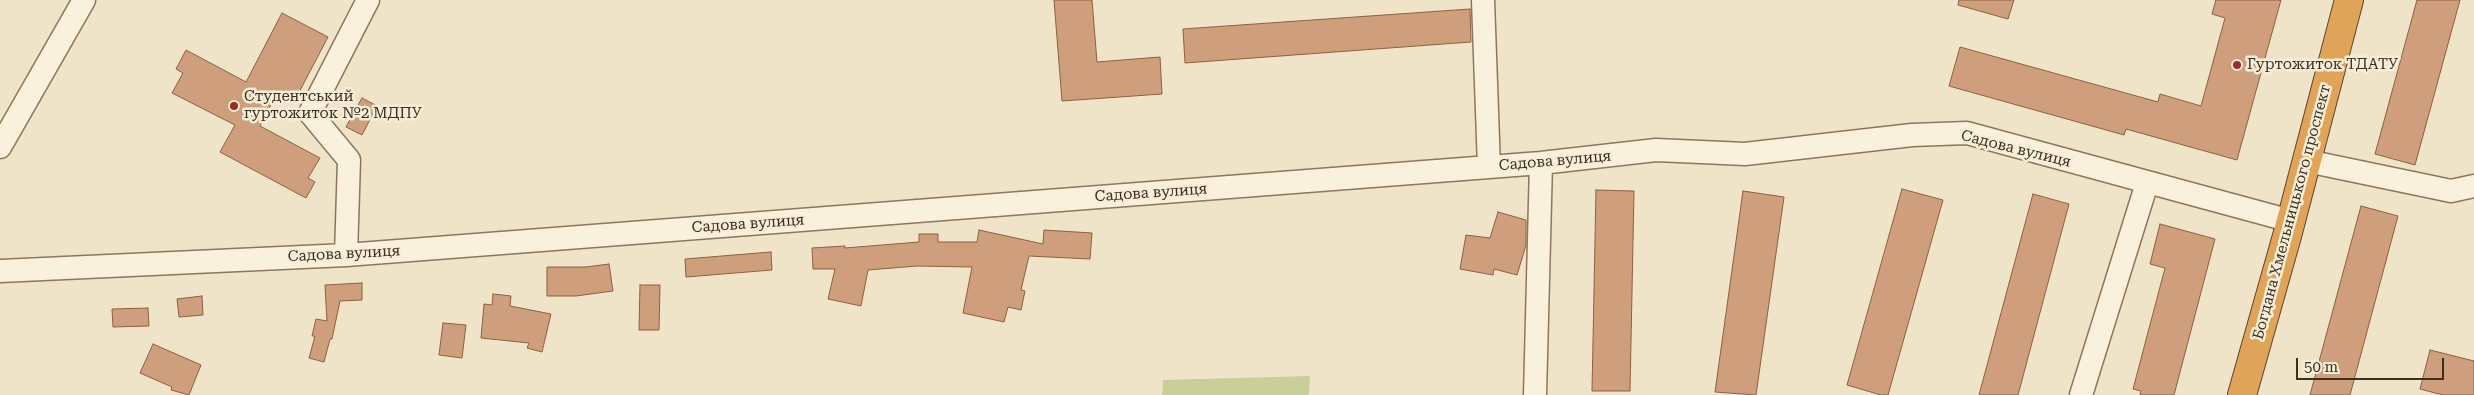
<!DOCTYPE html>
<meta charset="utf-8">
<style>
body{margin:0}
#map{position:relative;width:2474px;height:395px;overflow:hidden;background:#f0e4c8;font-family:"Roboto Serif",serif}
canvas{display:block}
.scale{position:absolute;left:2296px;top:358px;width:148px;height:22px;box-sizing:border-box;border:2px solid #3d2e20;border-top:0;padding-left:6px;font-size:15px;line-height:18px;white-space:nowrap;color:#3d2e20;-webkit-text-stroke:4px #f7eed8;paint-order:stroke}
</style>
<div id="map">
<canvas width="2474" height="395"></canvas>
<div class="scale">50 m</div>
</div>
<script>
const ctx = document.querySelector('canvas').getContext('2d');
ctx.lineJoin = 'round';
function paint(path, color) { ctx.fillStyle = color; ctx.fill(path, 'evenodd'); }
const toPath = rows => new Path2D(rows.map(r => 'M' + r).join(''));
function trace(path, color, width, dash) { ctx.strokeStyle = color; ctx.lineWidth = width; ctx.lineCap = dash ? 'butt' : 'round'; ctx.setLineDash(dash || []); ctx.stroke(path); }
function write(font, color, halo, rows, align = 'center') {
  ctx.font = font + ' "Roboto Serif",serif'; ctx.lineWidth = 5; ctx.setLineDash([]); ctx.textBaseline = 'middle'; ctx.strokeStyle = halo; ctx.fillStyle = color; for (const [text, x, y, turn = 0] of rows) {
    ctx.save(); ctx.translate(x, y); ctx.rotate((+turn || 0) * Math.PI / 180); ctx.textAlign = isNaN(turn) ? turn : align; if (halo) ctx.strokeText(text, 0, 0); ctx.fillText(text, 0, 0); ctx.restore();
  }
}
const green = toPath([
 [1310,376,1309,395,1162,395,1163,380]
]);
const building = toPath([
 [1054,0,1092,0,1097,62,1160,57,1162,94,1062,101,1054,0],
 [1959,0,2014,0,2008,19,1958,5,1959,0],
 [2216,0,2281,0,2237,160,2126,129,2124,135,1949,86,1960,47,2158,102,2160,94,2201,106,2225,18,2212,14,2216,0],
 [2417,0,2460,0,2415,165,2375,154,2417,0],
 [1470,9,1471,42,1185,63,1183,29,1470,9],
 [282,13,328,37,295,100,278,91,260,126,320,158,308,178,315,182,306,198,220,152,235,125,172,93,183,73,176,69,186,50,246,82,282,13],
 [362,98,377,106,362,135,346,127,362,98],
 [1902,189,1943,200,1888,395,1881,395,1847,385,1902,189],
 [1596,190,1634,191,1630,391,1592,391,1596,190],
 [1743,191,1784,197,1756,395,1715,392,1743,191],
 [2033,194,2069,204,2018,395,1979,395,2033,194],
 [2361,206,2398,216,2350,395,2310,395,2361,206],
 [1498,212,1526,220,1526,245,1517,275,1494,269,1493,275,1460,269,1466,235,1490,238,1498,212],
 [2160,224,2215,239,2174,395,2140,395,2141,391,2133,389,2165,268,2150,264,2160,224],
 [979,230,1043,244,1044,230,1092,233,1090,259,1029,256,1021,290,1025,291,1021,310,1008,307,1004,322,963,313,972,267,917,266,868,270,861,306,828,299,835,269,813,269,812,248,845,246,845,248,919,242,919,234,938,234,938,242,977,242,979,230],
 [771,252,772,270,686,277,685,259,771,252],
 [609,264,613,291,576,296,547,296,547,267,586,267,609,264],
 [362,283,362,300,340,301,332,339,330,339,324,362,309,358,315,336,312,336,316,319,327,321,325,285,362,283],
 [640,285,660,285,659,330,639,330,640,285],
 [493,294,511,296,510,306,551,314,542,352,527,348,529,343,481,338,484,304,492,305,493,294],
 [202,296,203,315,179,317,177,299,202,296],
 [148,308,149,326,113,327,112,309,148,308],
 [443,323,466,325,462,358,439,355,443,323],
 [153,344,201,365,189,395,171,390,172,387,140,373,153,344],
 [2430,350,2474,361,2474,395,2443,395,2420,389,2430,350]
]);
const minor = toPath([
 [1483,0,1489,167],
 [0,147,84,0],
 [2307,161,2451,191,2474,186],
 [346,255,349,160,310,113,368,0],
 [0,271,346,255,1541,163,1656,150,1745,154,1912,135,1967,133,2291,221],
 [1535,395,1541,163],
 [2081,395,2147,183]
]);
const highway = toPath([
 [2242,395,2287,236,2349,0]
]);
const markers = [
 [2237,65,5,"#9e2a2b"],
 [234,106,5,"#9e2a2b"]
];
const poiNames = [
 ["Гуртожиток ТДАТУ",2247,65],
 ["Студентський",244,97],
 ["гуртожиток №2 МДПУ",244,114]
];
const streetNames = [
 ["Садова вулиця",2016,149,14],
 ["Садова вулиця",1555,161,-5],
 ["Садова вулиця",1151,193,-4],
 ["Богдана Хмельницького проспект",2292,212,-75],
 ["Садова вулиця",748,224,-4],
 ["Садова вулиця",344,254,-3]
];
paint(green, '#c9cf9b');
paint(building, '#cf9f7d');
trace(building, '#8d5f41', 1);
trace(minor, '#8d765c', 25);
trace(highway, '#5b4430', 30);
trace(minor, '#faf1dc', 22);
trace(highway, '#e0a458', 28);
for (const [x, y, r, color] of markers) { const dot = new Path2D(); dot.arc(x, y, r, 0, 2 * Math.PI); ctx.fillStyle = color; ctx.fill(dot); trace(dot, '#f7eed8', 2); }
write('15px', '#3d2e20', '#f7eed8', poiNames, 'left');
write('15px', '#3d2e20', '#f7eed8', streetNames);
</script>
